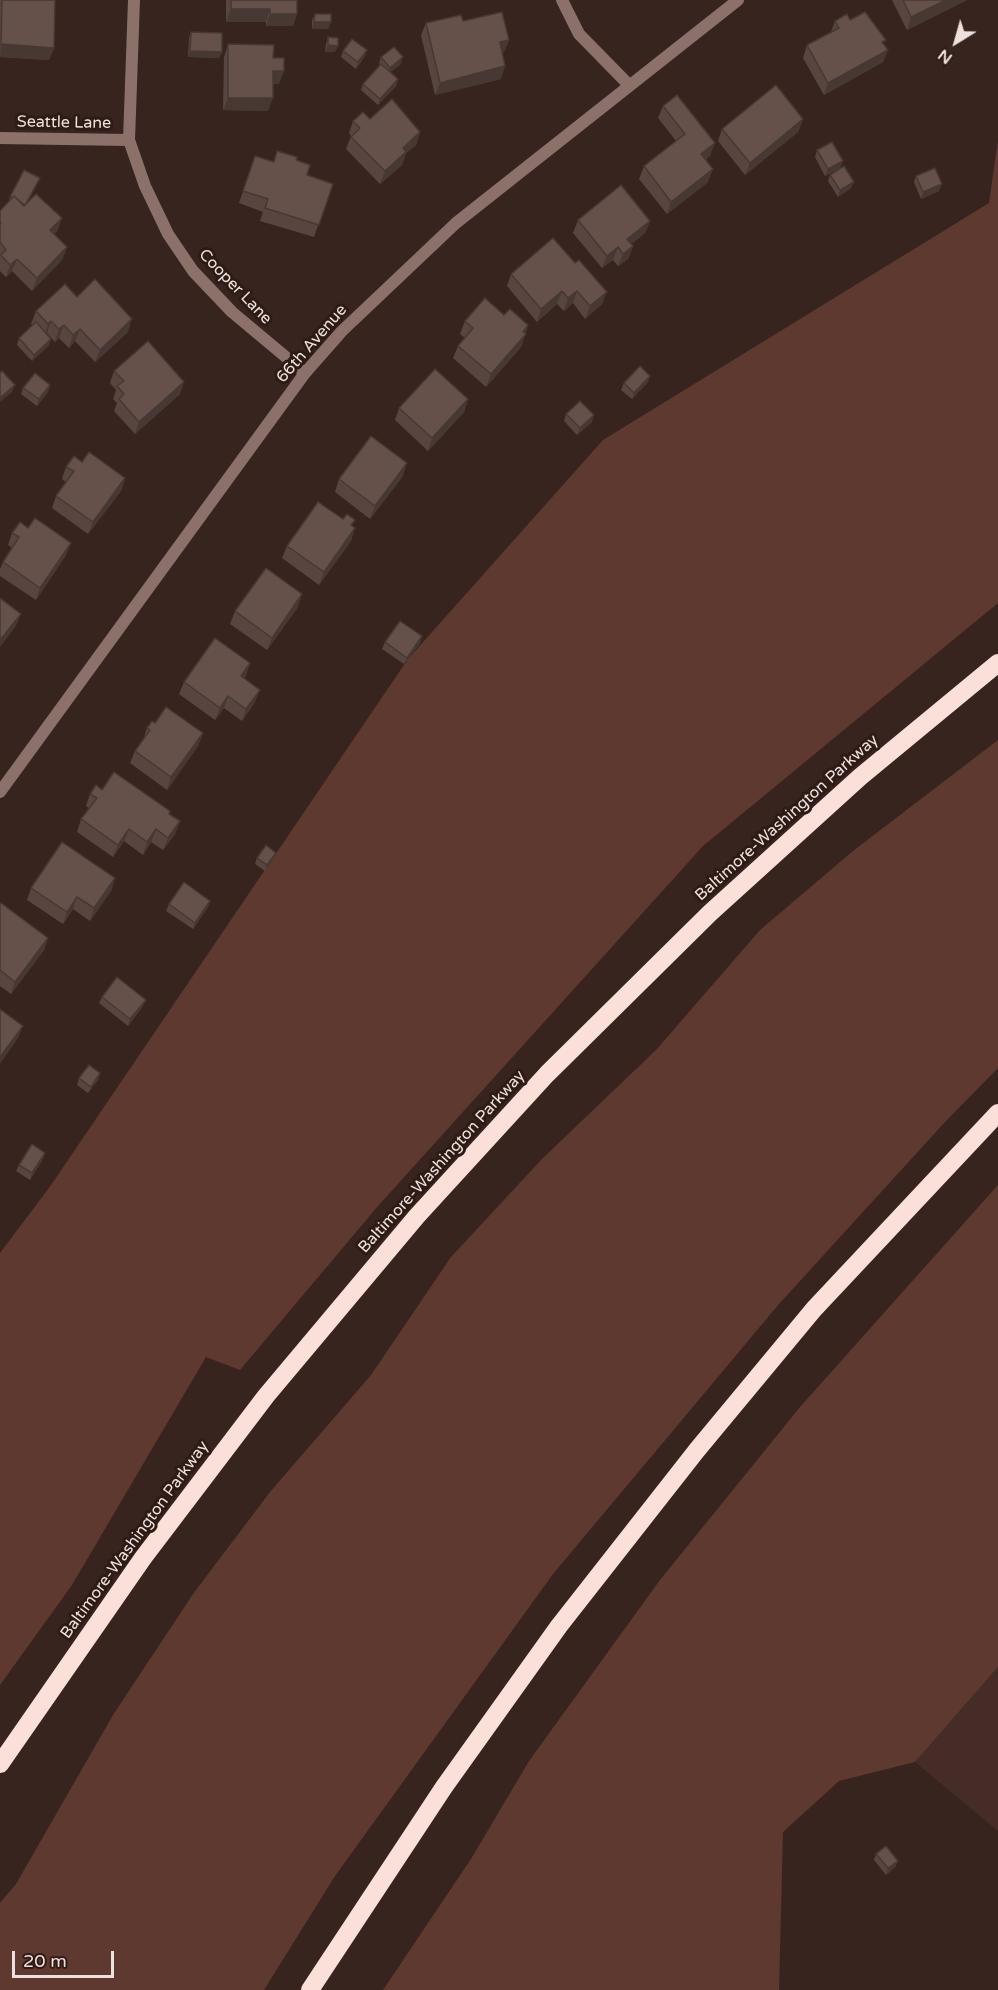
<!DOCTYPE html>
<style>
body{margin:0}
#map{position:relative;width:998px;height:1990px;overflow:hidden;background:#38241f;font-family:"Varela Round",sans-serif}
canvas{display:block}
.north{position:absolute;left:926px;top:12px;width:60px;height:60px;-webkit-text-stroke:4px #2e1b16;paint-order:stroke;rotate:217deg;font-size:16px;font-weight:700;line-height:24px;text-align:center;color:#eee0dc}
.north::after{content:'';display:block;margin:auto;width:21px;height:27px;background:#eee0dc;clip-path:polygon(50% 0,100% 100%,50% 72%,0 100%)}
.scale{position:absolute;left:12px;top:1951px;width:102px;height:27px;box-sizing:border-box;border:3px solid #eee0dc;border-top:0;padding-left:8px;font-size:18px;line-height:21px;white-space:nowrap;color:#eee0dc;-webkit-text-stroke:4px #2e1b16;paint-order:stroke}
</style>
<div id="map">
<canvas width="998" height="1990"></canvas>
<div class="north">N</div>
<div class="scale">20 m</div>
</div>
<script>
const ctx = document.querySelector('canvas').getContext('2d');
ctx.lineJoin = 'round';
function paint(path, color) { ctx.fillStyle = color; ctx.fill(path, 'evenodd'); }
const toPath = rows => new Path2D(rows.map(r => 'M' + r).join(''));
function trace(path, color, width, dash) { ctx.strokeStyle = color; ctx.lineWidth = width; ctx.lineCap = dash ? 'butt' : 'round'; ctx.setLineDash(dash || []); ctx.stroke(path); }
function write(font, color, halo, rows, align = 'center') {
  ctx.font = font + ' "Varela Round",sans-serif'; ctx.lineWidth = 6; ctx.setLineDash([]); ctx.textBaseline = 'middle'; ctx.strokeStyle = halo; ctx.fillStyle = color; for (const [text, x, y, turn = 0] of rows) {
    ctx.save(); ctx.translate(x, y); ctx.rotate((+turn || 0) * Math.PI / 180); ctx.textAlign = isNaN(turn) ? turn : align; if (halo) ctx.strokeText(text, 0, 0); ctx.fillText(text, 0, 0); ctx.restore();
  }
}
const built = toPath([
 [998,1667,998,1831,915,1762]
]);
const green = toPath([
 [998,140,998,603,703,846,378,1206,240,1370,206,1357,72,1585,0,1685,0,1253,49,1188,408,659,603,440,989,203],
 [998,740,998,1068,945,1122,779,1304,553,1574,335,1876,264,1990,0,1990,0,1903,16,1884,113,1715,193,1594,270,1492,371,1375,451,1257,542,1159,656,1050,760,930,853,851],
 [998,1185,998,1667,915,1762,839,1781,783,1832,779,1990,383,1990,471,1859,529,1761,660,1580,800,1407]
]);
const minor = toPath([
 [134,0,129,140,145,186,168,234,193,271,232,312,305,373],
 [562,0,579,34,629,85],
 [0,138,129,140],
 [0,792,305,373,342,331,456,223,738,0]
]);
const motorway = toPath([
 [0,1764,143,1558,266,1396,417,1216,547,1074,710,913,860,777,998,663],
 [310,1990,444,1787,559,1626,697,1450,814,1309,998,1113]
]);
const wall = toPath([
 [0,0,55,0,54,48,49,60,0,57],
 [226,0,297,0,293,26,266,26,266,22,226,22],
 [892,0,967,0,907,30],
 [315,14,331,22,328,29,312,29,312,20],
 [850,20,884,44,888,50,883,62,824,95,803,58,807,45,831,32,835,21],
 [463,21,509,40,504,52,502,53,501,79,435,95,421,35,426,23],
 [191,32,222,52,219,58,188,57,189,38],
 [328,37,335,52,325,52,326,44],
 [228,44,273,58,279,84,273,84,268,111,223,110,224,57],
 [343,51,365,56,356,69,341,57],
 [381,57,401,64,390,72,398,79,396,86,378,105,361,90,363,84,380,66,379,64],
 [663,106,710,156,706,159,708,182,667,214,639,179,644,166,676,141,658,118],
 [370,119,420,132,416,145,406,153,402,165,380,184,346,149,351,136,349,133,353,121],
 [803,119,798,132,745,175,718,141,722,129],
 [817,150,840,168,825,176,815,157],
 [277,151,296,160,307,175,333,184,314,237,260,221,263,212,239,203,255,156,273,162],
 [830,175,851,188,838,197,828,181],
 [916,176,939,191,921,199,914,182],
 [37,184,28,202,62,218,57,231,54,234,67,247,62,260,32,291,12,271,6,277,0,271,0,211,8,203,10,197],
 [578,220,650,221,645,233,631,244,633,246,628,259,618,266,613,260,602,268,573,233],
 [553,238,602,304,585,319,573,303,564,311,557,304,537,322,507,286,511,274],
 [77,297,128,332,95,362,75,341,69,348,59,338,55,342,47,333,49,345,32,361,17,345,19,338,33,325,31,324,36,311],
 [504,315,528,325,521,347,486,387,453,358,458,346,465,338,460,334,465,321],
 [114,371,180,394,135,434,114,411,117,403,113,399,116,390,110,383],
 [648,382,632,399,621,390,624,383],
 [50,385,48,392,37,406,21,394,23,388],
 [468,399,464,412,428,451,395,420,399,408],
 [566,414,592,422,577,435,564,421],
 [82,462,125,478,121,491,88,534,52,508,56,496,66,482,62,479,66,467],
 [403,476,370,519,335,492,339,479],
 [353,526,351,541,319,585,282,558,287,546],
 [12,533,66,555,36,600,0,576,0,569,3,562,12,548,8,545],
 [298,607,267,650,230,624,235,611],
 [422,636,420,643,404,664,382,649,385,642],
 [250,663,244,678,255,702,242,721,224,708,215,720,179,694,184,682],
 [155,723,203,733,198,746,167,790,130,763,135,751,143,740,147,728],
 [102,790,169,814,180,821,175,834,163,850,151,842,143,855,124,841,113,857,77,832,81,819,89,808,86,806,90,794],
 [257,858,273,859,265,871,255,864],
 [115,878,111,891,90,921,73,909,63,924,27,900,31,888],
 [210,901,208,907,193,929,166,911,169,904],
 [0,903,48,938,44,950,11,994,0,986],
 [102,997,146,1000,143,1006,128,1026,99,1003],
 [100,1073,98,1080,88,1093,77,1085,79,1078],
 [45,1153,43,1159,30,1180,16,1171,19,1165],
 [876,1854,898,1861,895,1867,886,1875,874,1860]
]);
const shadedWall = toPath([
 [946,0,967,0,907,30,911,17],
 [231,9,270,9,266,22,226,22],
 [270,14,297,14,293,26,266,26],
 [314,22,331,22,328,29,312,29],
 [509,40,504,52,495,54,500,42],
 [1,44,54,48,49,60,0,57],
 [328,45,338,46,335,52,325,52],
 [367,50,365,56,356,69,358,62],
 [888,50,883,62,824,95,828,83],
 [190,51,222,52,219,58,188,57],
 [403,57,401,64,387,75,390,68],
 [505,66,501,79,435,95,440,83],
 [273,71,284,71,279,84,269,84],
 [398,79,396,86,378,105,380,99],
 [228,98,273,98,268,111,223,110],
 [803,119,798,132,745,175,750,163],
 [420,132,416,145,406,153,402,165,380,184,385,171,403,148],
 [715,143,710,156,697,166,701,154],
 [843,161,840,168,825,176,828,169],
 [713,169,708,182,667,214,671,202],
 [854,182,851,188,838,197,840,190],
 [942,184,939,191,921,199,923,192],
 [62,218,57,231,46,243,50,230],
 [650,221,645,233,622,252,627,239],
 [633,246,628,259,618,266,623,254],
 [67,247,62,260,32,291,37,278],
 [618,247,613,260,602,268,607,256],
 [17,259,12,271,6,277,10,265],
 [562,291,557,304,537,322,541,309],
 [577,291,573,303,564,311,568,298],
 [607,292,602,304,585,319,590,306],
 [132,319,128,332,95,362,100,350],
 [51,321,47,333,44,337,48,324],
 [64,325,59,338,55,342,59,329],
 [528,325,521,347,486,387,491,374],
 [80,329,75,341,69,348,73,335],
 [51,339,49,345,32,361,34,355],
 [650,376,648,382,632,399,634,393],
 [184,382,180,394,135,434,139,422],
 [15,385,12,392,0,402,0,398],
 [50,385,48,392,37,406,39,399],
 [468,399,464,412,428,451,432,438],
 [594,415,592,422,577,435,580,428],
 [407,463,403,476,370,519,375,506],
 [125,478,121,491,88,534,93,522],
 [355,528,351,541,319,585,324,572],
 [71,543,66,555,36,600,40,588],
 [302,594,298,607,267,650,272,638],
 [21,614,16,626,0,647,0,640],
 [422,636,420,643,404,664,407,658],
 [250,663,246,676,237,689,241,676],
 [260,690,255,702,242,721,246,709],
 [228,696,224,708,215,720,220,708],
 [203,733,198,746,167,790,171,777],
 [180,821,175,834,163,850,168,838],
 [129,829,124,841,113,857,118,845],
 [156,829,151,842,143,855,147,842],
 [276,853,273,859,265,871,267,865],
 [115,878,111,891,90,921,94,908],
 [77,897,73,909,63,924,67,912],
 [210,901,208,907,193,929,195,923],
 [48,938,44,950,11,994,15,982],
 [146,1000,143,1006,128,1026,130,1019],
 [23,1026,18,1038,0,1064,0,1057],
 [100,1073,98,1080,88,1093,91,1087],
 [45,1153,43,1159,30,1180,32,1173],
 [898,1861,895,1867,886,1875,888,1868]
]);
const building = toPath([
 [2,0,55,0,54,48,1,44,2,0],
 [231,0,297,0,297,14,270,14,270,9,231,9,231,0],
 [903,0,946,0,911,17,903,0],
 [502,12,509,40,500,42,505,66,440,83,426,23,461,15,463,21,502,12],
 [865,12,886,40,882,42,888,50,828,83,807,45,839,28,835,21,847,14,850,20,865,12],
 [315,14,331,14,331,22,314,22,315,14],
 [191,32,222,33,222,52,190,51,191,32],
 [328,37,338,38,338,46,328,45,328,37],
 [352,39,367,50,358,62,343,51,352,39],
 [228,44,274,45,273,58,284,58,284,71,273,71,273,98,228,98,228,44],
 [394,47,403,57,390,68,381,57,394,47],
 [381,64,398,79,380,99,363,84,381,64],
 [776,85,803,119,750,163,722,129,776,85],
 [677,95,715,143,701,154,713,169,671,202,644,166,685,134,663,106,677,95],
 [392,99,420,132,403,148,406,152,385,171,351,137,360,128,353,121,363,112,370,119,392,99],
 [832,142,843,161,828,169,817,150,832,142],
 [277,151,297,157,296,160,310,165,307,175,333,184,319,225,265,208,268,199,243,191,255,156,274,162,277,151],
 [844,166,854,182,840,190,830,175,844,166],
 [935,168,942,184,923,192,916,176,935,168],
 [24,170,40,178,25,205,22,203,14,196,12,198,10,197,24,170],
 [621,185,650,221,627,239,633,246,623,254,618,247,607,256,578,220,621,185],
 [36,194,62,218,50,230,67,247,37,278,17,259,10,265,1,255,6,250,0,242,0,225,1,223,0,222,0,211,14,196,24,206,36,194],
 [553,238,575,263,579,260,607,292,590,306,577,291,568,298,562,291,541,309,511,274,553,238],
 [95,279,132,319,100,350,80,329,73,335,64,325,59,329,51,321,48,324,36,311,65,284,77,297,95,279],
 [485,298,504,315,510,309,528,325,523,332,526,334,491,374,458,346,473,328,465,321,485,298],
 [36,322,51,339,34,355,19,338,36,322],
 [148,341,184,382,139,422,119,399,124,394,117,386,124,381,114,371,148,341],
 [640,366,650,376,634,393,624,383,640,366],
 [435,369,468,399,432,438,399,408,435,369],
 [2,371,15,385,0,398,0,373,2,371],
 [35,373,50,385,39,399,23,388,35,373],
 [580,401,594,415,580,428,566,414,580,401],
 [371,436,407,463,375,506,339,479,371,436],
 [89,452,125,478,93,522,56,496,74,471,66,467,74,456,82,462,89,452],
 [318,502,343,519,347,514,355,520,351,525,355,528,324,572,287,546,318,502],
 [35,518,71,543,40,588,3,562,19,537,12,533,20,522,28,528,35,518],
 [266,568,302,594,272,638,235,611,266,568],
 [0,598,21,614,0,640,0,598],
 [400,621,422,636,407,658,385,642,400,621],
 [215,638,250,663,241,676,260,690,246,709,228,696,220,708,184,682,215,638],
 [166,707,203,733,171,777,135,751,150,730,147,728,152,721,155,723,166,707],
 [114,772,170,811,169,814,180,821,168,838,156,829,147,842,129,829,118,845,81,819,97,798,90,794,96,785,102,790,114,772],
 [62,842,115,878,94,908,77,897,67,912,31,888,62,842],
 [266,845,276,853,267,865,257,858,266,845],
 [184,882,210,901,195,923,169,904,184,882],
 [0,903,1,903,48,938,15,982,0,970,0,903],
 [117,977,146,1000,130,1019,102,997,117,977],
 [0,1009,23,1026,0,1057,0,1009],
 [89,1065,100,1073,91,1087,79,1078,89,1065],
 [32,1144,45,1153,32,1173,19,1165,32,1144],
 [886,1846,898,1861,888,1868,876,1854,886,1846]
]);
const streetNames = [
 ["Seattle Lane",64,123,1],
 ["Cooper Lane",235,287,46],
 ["66th Avenue",312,344,-49],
 ["Baltimore-Washington Parkway",787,818,-42],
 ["Baltimore-Washington Parkway",442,1162,-48],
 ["Baltimore-Washington Parkway",135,1540,-54]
];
paint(built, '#462c26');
paint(green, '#5e3930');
trace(minor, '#8c716a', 12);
trace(motorway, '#fbe0d9', 18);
paint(wall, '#584540');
paint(shadedWall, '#473834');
paint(building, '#66504a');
trace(building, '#473834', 1.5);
write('16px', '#eee0dc', '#2e1b16', streetNames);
</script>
